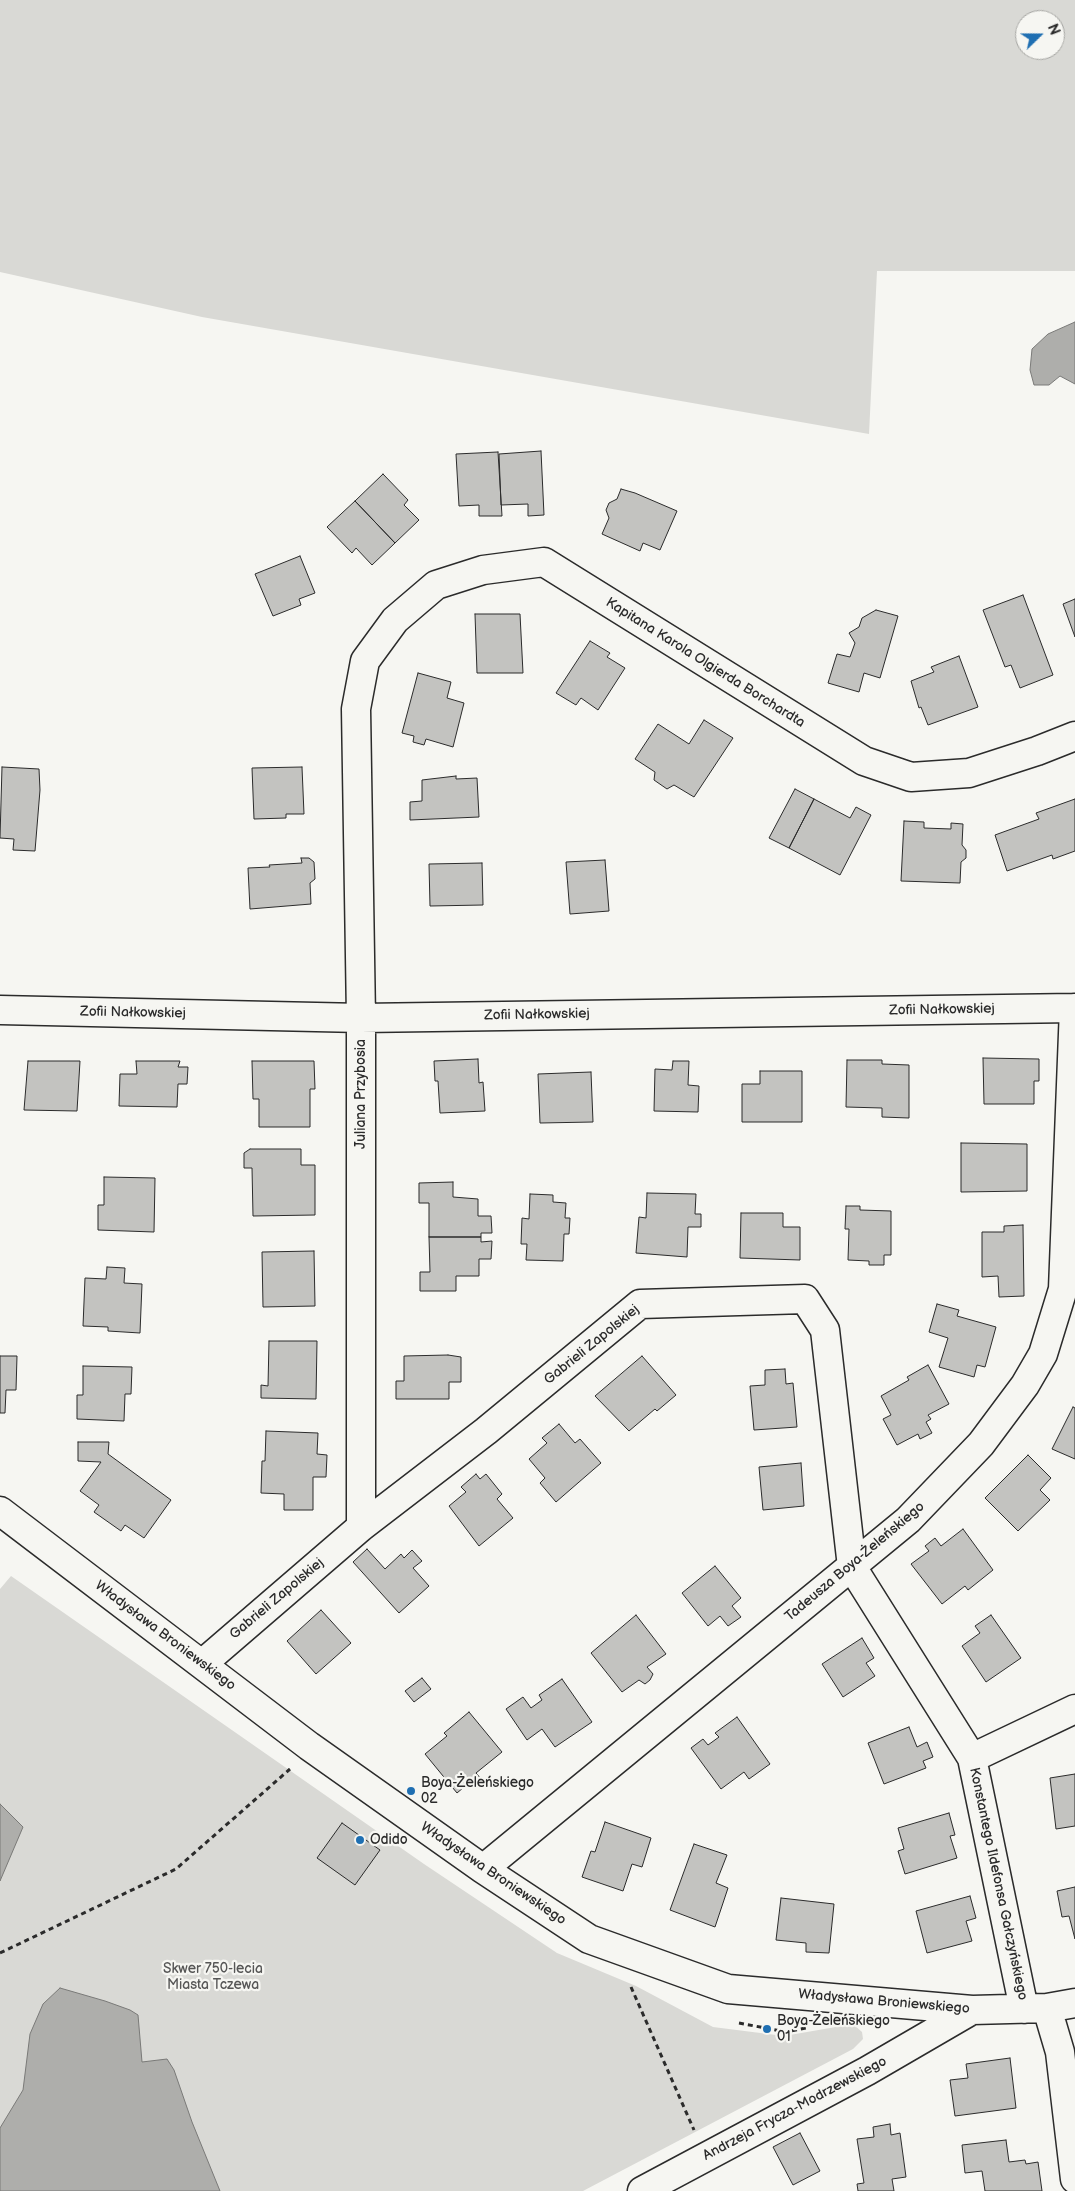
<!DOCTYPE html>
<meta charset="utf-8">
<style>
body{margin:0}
#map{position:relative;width:1075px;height:2191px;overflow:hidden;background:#f6f6f2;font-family:"Balsamiq Sans",sans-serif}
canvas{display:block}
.north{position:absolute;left:1015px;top:10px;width:50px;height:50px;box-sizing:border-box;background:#f6f6f2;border:1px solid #a5a5a2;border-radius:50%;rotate:68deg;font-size:14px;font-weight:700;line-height:20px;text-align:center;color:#2b2b2b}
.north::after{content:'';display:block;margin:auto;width:18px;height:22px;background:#1f6fb2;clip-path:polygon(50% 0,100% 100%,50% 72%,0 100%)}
</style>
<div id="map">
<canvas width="1075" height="2191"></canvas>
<div class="north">N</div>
</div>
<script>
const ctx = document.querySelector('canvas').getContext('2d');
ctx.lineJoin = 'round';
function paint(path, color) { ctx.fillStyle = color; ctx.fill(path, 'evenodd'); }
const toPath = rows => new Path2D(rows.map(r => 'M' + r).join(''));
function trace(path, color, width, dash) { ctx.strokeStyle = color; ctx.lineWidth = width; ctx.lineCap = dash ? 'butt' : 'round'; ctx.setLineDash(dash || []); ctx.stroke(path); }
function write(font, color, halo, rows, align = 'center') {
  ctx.font = font + ' "Balsamiq Sans",sans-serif'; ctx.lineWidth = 4.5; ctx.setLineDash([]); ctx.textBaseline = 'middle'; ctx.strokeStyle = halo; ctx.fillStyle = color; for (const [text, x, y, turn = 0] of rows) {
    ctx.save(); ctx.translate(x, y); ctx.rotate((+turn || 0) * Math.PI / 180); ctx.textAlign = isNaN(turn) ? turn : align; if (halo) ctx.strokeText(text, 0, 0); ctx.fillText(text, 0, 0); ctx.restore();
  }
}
const green = toPath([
 [0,0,1075,0,1075,271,877,271,869,434,202,317,0,272],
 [1025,20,1055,20,1055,50,1025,50],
 [11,1576,424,1864,557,1953,636,1986,713,2027,784,2036,853,2024,862,2032,863,2039,853,2049,583,2191,0,2191,0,1589]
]);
const water = toPath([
 [1075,322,1075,384,1060,376,1049,385,1034,385,1030,370,1032,349,1048,334,1075,322],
 [0,1804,23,1827,0,1881,0,1804],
 [60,1988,105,2001,130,2010,138,2015,142,2062,167,2059,174,2070,192,2122,220,2191,0,2191,0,2128,23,2090,30,2034,43,2004,60,1988]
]);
const building = toPath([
 [541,451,544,515,528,516,528,504,501,505,499,454,541,451],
 [498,452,502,516,479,516,479,505,459,506,456,454,498,452],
 [383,474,408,500,404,505,419,520,395,543,355,501,383,474],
 [621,489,635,493,677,511,660,550,643,543,640,551,602,534,609,518,606,510,609,503,617,499,621,489],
 [355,501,395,543,372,565,356,548,352,553,327,527,355,501],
 [300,556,315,593,299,599,301,605,273,616,255,574,300,556],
 [1023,595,1053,675,1020,688,1011,665,1005,667,983,610,1023,595],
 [1075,599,1075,637,1063,604,1075,599],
 [876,610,898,616,880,678,864,673,859,692,828,683,837,654,850,657,855,643,849,633,859,627,862,618,876,610],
 [475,614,520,614,523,673,477,673,475,614],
 [590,641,610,653,607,657,625,668,598,710,581,698,576,705,556,693,590,641],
 [959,656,978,707,928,725,921,707,919,708,911,681,934,672,931,667,959,656],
 [418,673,451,682,447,698,464,703,453,747,426,739,424,745,413,742,414,736,402,733,418,673],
 [704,720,733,738,694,797,674,785,667,789,654,780,655,772,635,759,658,724,689,744,704,720],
 [2,767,39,769,40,790,35,851,13,850,14,839,0,838,2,767],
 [302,767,304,814,286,814,286,818,254,819,252,768,302,767],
 [456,776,456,779,477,778,479,817,410,820,410,802,422,801,422,780,456,776],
 [795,789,814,799,789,848,769,838,795,789],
 [814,799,850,818,856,807,871,815,840,875,789,848,814,799],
 [1075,799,1075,851,1053,859,1052,855,1007,871,995,835,1039,819,1036,813,1075,799],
 [904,821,924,822,924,828,951,829,951,823,963,824,962,845,966,850,966,858,961,862,960,883,901,881,904,821],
 [301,858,309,858,314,862,315,879,310,883,311,904,250,909,248,868,270,867,269,865,302,863,301,858],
 [605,860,609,911,570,914,566,862,605,860],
 [482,863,483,905,430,906,429,864,482,863],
 [983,1058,1039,1059,1039,1081,1034,1081,1034,1104,984,1104,983,1058],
 [478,1059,479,1083,483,1082,485,1111,440,1113,438,1081,435,1081,434,1061,478,1059],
 [847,1060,882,1060,882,1064,909,1065,909,1118,882,1117,882,1108,846,1107,847,1060],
 [28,1061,80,1061,77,1111,24,1110,28,1061],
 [136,1061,180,1061,178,1067,188,1067,187,1084,178,1084,177,1107,119,1106,120,1074,137,1074,136,1061],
 [252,1061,314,1061,315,1089,310,1089,310,1127,259,1127,259,1099,253,1099,252,1061],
 [673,1061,689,1061,688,1085,699,1086,698,1112,654,1111,655,1069,672,1070,673,1061],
 [760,1071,802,1071,802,1122,742,1122,742,1084,760,1084,760,1071],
 [591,1072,593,1122,540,1123,538,1074,591,1072],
 [961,1143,1027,1144,1027,1191,961,1192,961,1143],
 [250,1149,301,1149,301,1165,315,1165,315,1215,253,1216,252,1168,244,1168,244,1153,250,1149],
 [104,1177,155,1178,154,1232,98,1230,98,1205,104,1205,104,1177],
 [453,1182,453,1197,478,1199,478,1216,491,1216,492,1233,481,1233,481,1237,429,1237,429,1203,419,1203,419,1183,453,1182],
 [647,1193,696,1194,695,1214,701,1214,701,1227,688,1227,687,1257,636,1253,639,1217,646,1218,647,1193],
 [530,1194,553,1195,553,1202,566,1203,565,1218,570,1218,569,1234,564,1234,563,1261,526,1260,527,1244,521,1244,522,1218,529,1219,530,1194],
 [846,1206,860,1206,860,1210,891,1211,891,1255,884,1255,884,1265,869,1265,869,1261,848,1260,849,1229,845,1229,846,1206],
 [741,1213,783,1213,783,1227,800,1227,800,1260,740,1258,741,1213],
 [1023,1225,1024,1296,999,1297,998,1276,982,1277,982,1232,1004,1232,1004,1226,1023,1225],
 [429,1237,481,1237,481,1242,492,1241,491,1259,479,1259,479,1276,456,1276,456,1291,420,1291,420,1272,430,1272,429,1237],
 [314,1251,315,1306,263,1307,262,1252,314,1251],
 [107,1267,125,1268,124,1283,142,1284,140,1333,108,1331,108,1327,83,1326,85,1278,106,1279,107,1267],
 [937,1304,959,1310,957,1316,996,1327,985,1367,977,1365,974,1377,939,1367,948,1338,929,1332,937,1304],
 [269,1341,317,1341,316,1399,261,1398,261,1385,268,1386,269,1341],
 [448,1355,461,1357,461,1382,449,1382,449,1399,396,1399,396,1381,404,1381,404,1356,448,1355],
 [0,1356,17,1356,16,1390,6,1390,5,1413,0,1413,0,1356],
 [642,1356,676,1395,657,1411,655,1409,629,1431,595,1396,642,1356],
 [928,1365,949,1404,928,1415,931,1419,926,1422,932,1433,920,1439,918,1434,897,1445,883,1419,891,1415,881,1396,909,1380,907,1377,928,1365],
 [83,1366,132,1367,131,1394,125,1394,124,1421,77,1419,77,1395,83,1395,83,1366],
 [785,1369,786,1384,793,1383,797,1427,754,1430,750,1386,765,1385,765,1370,785,1369],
 [1073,1407,1075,1408,1075,1459,1052,1449,1073,1407],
 [559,1424,575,1443,580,1439,601,1463,556,1502,540,1483,545,1478,529,1459,547,1443,542,1438,559,1424],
 [266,1431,318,1433,317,1454,327,1455,326,1477,313,1477,313,1510,284,1510,284,1494,261,1493,262,1461,265,1461,266,1431],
 [78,1442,109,1442,108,1454,171,1500,144,1538,125,1525,121,1531,94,1512,99,1505,80,1491,101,1462,78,1461,78,1442],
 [1028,1455,1051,1478,1040,1490,1050,1500,1018,1531,985,1498,1028,1455],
 [801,1463,804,1506,763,1510,759,1467,801,1463],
 [476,1474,480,1479,486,1474,502,1494,497,1499,513,1518,479,1546,449,1506,466,1492,461,1487,476,1474],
 [963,1529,993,1570,968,1590,965,1586,942,1604,911,1564,929,1551,925,1546,935,1538,941,1546,963,1529],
 [367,1549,385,1569,401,1554,404,1558,412,1550,422,1561,413,1568,429,1586,399,1613,353,1562,367,1549],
 [715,1566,741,1598,732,1606,741,1617,728,1626,720,1616,708,1626,682,1593,715,1566],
 [321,1610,351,1643,316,1674,287,1641,321,1610],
 [636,1615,666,1654,647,1667,653,1674,650,1680,645,1684,639,1680,622,1692,591,1653,636,1615],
 [991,1615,1021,1658,986,1682,962,1646,980,1633,975,1626,991,1615],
 [862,1638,874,1658,866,1663,875,1676,843,1697,822,1664,862,1638],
 [422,1678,431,1689,414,1702,405,1691,422,1678],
 [562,1679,592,1722,555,1747,542,1729,527,1740,506,1709,523,1697,531,1708,542,1700,539,1695,562,1679],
 [469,1712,502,1752,476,1773,482,1780,473,1787,470,1782,457,1793,425,1754,447,1736,444,1733,469,1712],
 [737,1717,770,1764,749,1779,744,1772,721,1789,691,1748,703,1739,708,1745,719,1737,715,1733,737,1717],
 [909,1727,917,1747,927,1742,933,1757,923,1761,926,1768,884,1784,868,1743,909,1727],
 [1075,1774,1075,1826,1056,1829,1050,1778,1075,1774],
 [949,1813,955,1835,950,1836,957,1858,905,1874,898,1851,904,1849,898,1828,949,1813],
 [605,1822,651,1838,642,1867,632,1864,623,1891,582,1877,591,1851,595,1852,605,1822],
 [342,1823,380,1850,355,1885,317,1858,342,1823],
 [694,1844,727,1855,716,1883,728,1888,715,1927,670,1910,694,1844],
 [1075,1887,1075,1939,1069,1916,1062,1917,1057,1891,1075,1887],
 [970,1896,976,1918,966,1921,972,1941,927,1953,916,1911,970,1896],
 [781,1898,834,1904,829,1953,806,1952,806,1943,776,1940,781,1898],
 [1010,2058,1016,2108,955,2116,950,2080,968,2078,966,2064,1010,2058],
 [890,2124,891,2135,900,2133,906,2177,892,2179,894,2191,858,2191,857,2184,864,2183,857,2139,874,2137,873,2127,890,2124],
 [800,2133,820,2171,793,2185,773,2147,800,2133],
 [1006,2140,1009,2162,1025,2160,1026,2164,1038,2162,1042,2191,985,2191,982,2171,965,2173,962,2145,1006,2140]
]);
const path = toPath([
 [0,1953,176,1869,290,1769],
 [631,1987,694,2130],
 [739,2023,786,2032,806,2028]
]);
const street = toPath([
 [0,1010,361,1018,1075,1008],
 [0,1511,309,1746,483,1869,589,1939,728,1989,972,2010,1047,2008,1075,2003],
 [361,1527,361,1018,356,709,365,661,395,620,436,585,483,570,544,562,864,761,911,777,969,773,1037,751,1075,736],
 [202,1664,361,1527,486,1431,640,1304,805,1299,825,1330,852,1567,972,1758,1024,2009],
 [972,1758,1075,1709],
 [483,1869,908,1520,981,1444,1025,1385,1043,1354,1063,1289,1074,1008],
 [1047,2008,1060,2052,1075,2179],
 [642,2191,867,2071,972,2010]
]);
const markers = [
 [411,1791,5,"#1f6fb2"],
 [360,1840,5,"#1f6fb2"],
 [767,2029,5,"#1f6fb2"]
];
const streetNames = [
 ["Kapitana Karola Olgierda Borchardta",705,663,32],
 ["Zofii Nałkowskiej",942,1010,-1],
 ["Zofii Nałkowskiej",133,1013,1],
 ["Zofii Nałkowskiej",537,1015,-1],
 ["Juliana Przybosia",361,1094,-90],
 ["Gabrieli Zapolskiej",592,1345,-39],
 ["Tadeusza Boya-Żeleńskiego",855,1562,-40],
 ["Gabrieli Zapolskiej",277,1599,-40],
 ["Władysława Broniewskiego",165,1636,37],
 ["Władysława Broniewskiego",493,1874,34],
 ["Konstantego Ildefonsa Gałczyńskiego",998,1884,78],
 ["Władysława Broniewskiego",884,2002,5],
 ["Andrzeja Frycza-Modrzewskiego",795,2109,-28]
];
const poiNames = [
 ["Boya-Żeleńskiego",421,1783],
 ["02",421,1799],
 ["Odido",370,1840],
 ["Boya-Żeleńskiego",777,2021],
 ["01",777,2037]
];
const parkNames = [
 ["Skwer 750-lecia",213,1969],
 ["Miasta Tczewa",213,1985]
];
paint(green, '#d9d9d5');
paint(water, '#aeaeab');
trace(water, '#7a7a78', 1);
paint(building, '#c3c3c0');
trace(building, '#2b2b2b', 1);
trace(street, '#2b2b2b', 31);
trace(path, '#2b2b2b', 3, [5, 4]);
trace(street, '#f6f6f2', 28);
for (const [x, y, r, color] of markers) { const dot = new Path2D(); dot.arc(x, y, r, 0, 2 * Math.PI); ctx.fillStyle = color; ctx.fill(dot); trace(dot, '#f6f6f2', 2); }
write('14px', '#2b2b2b', '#f6f6f2', streetNames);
write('14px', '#2b2b2b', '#f6f6f2', poiNames, 'left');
write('14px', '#565656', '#f6f6f2', parkNames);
</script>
